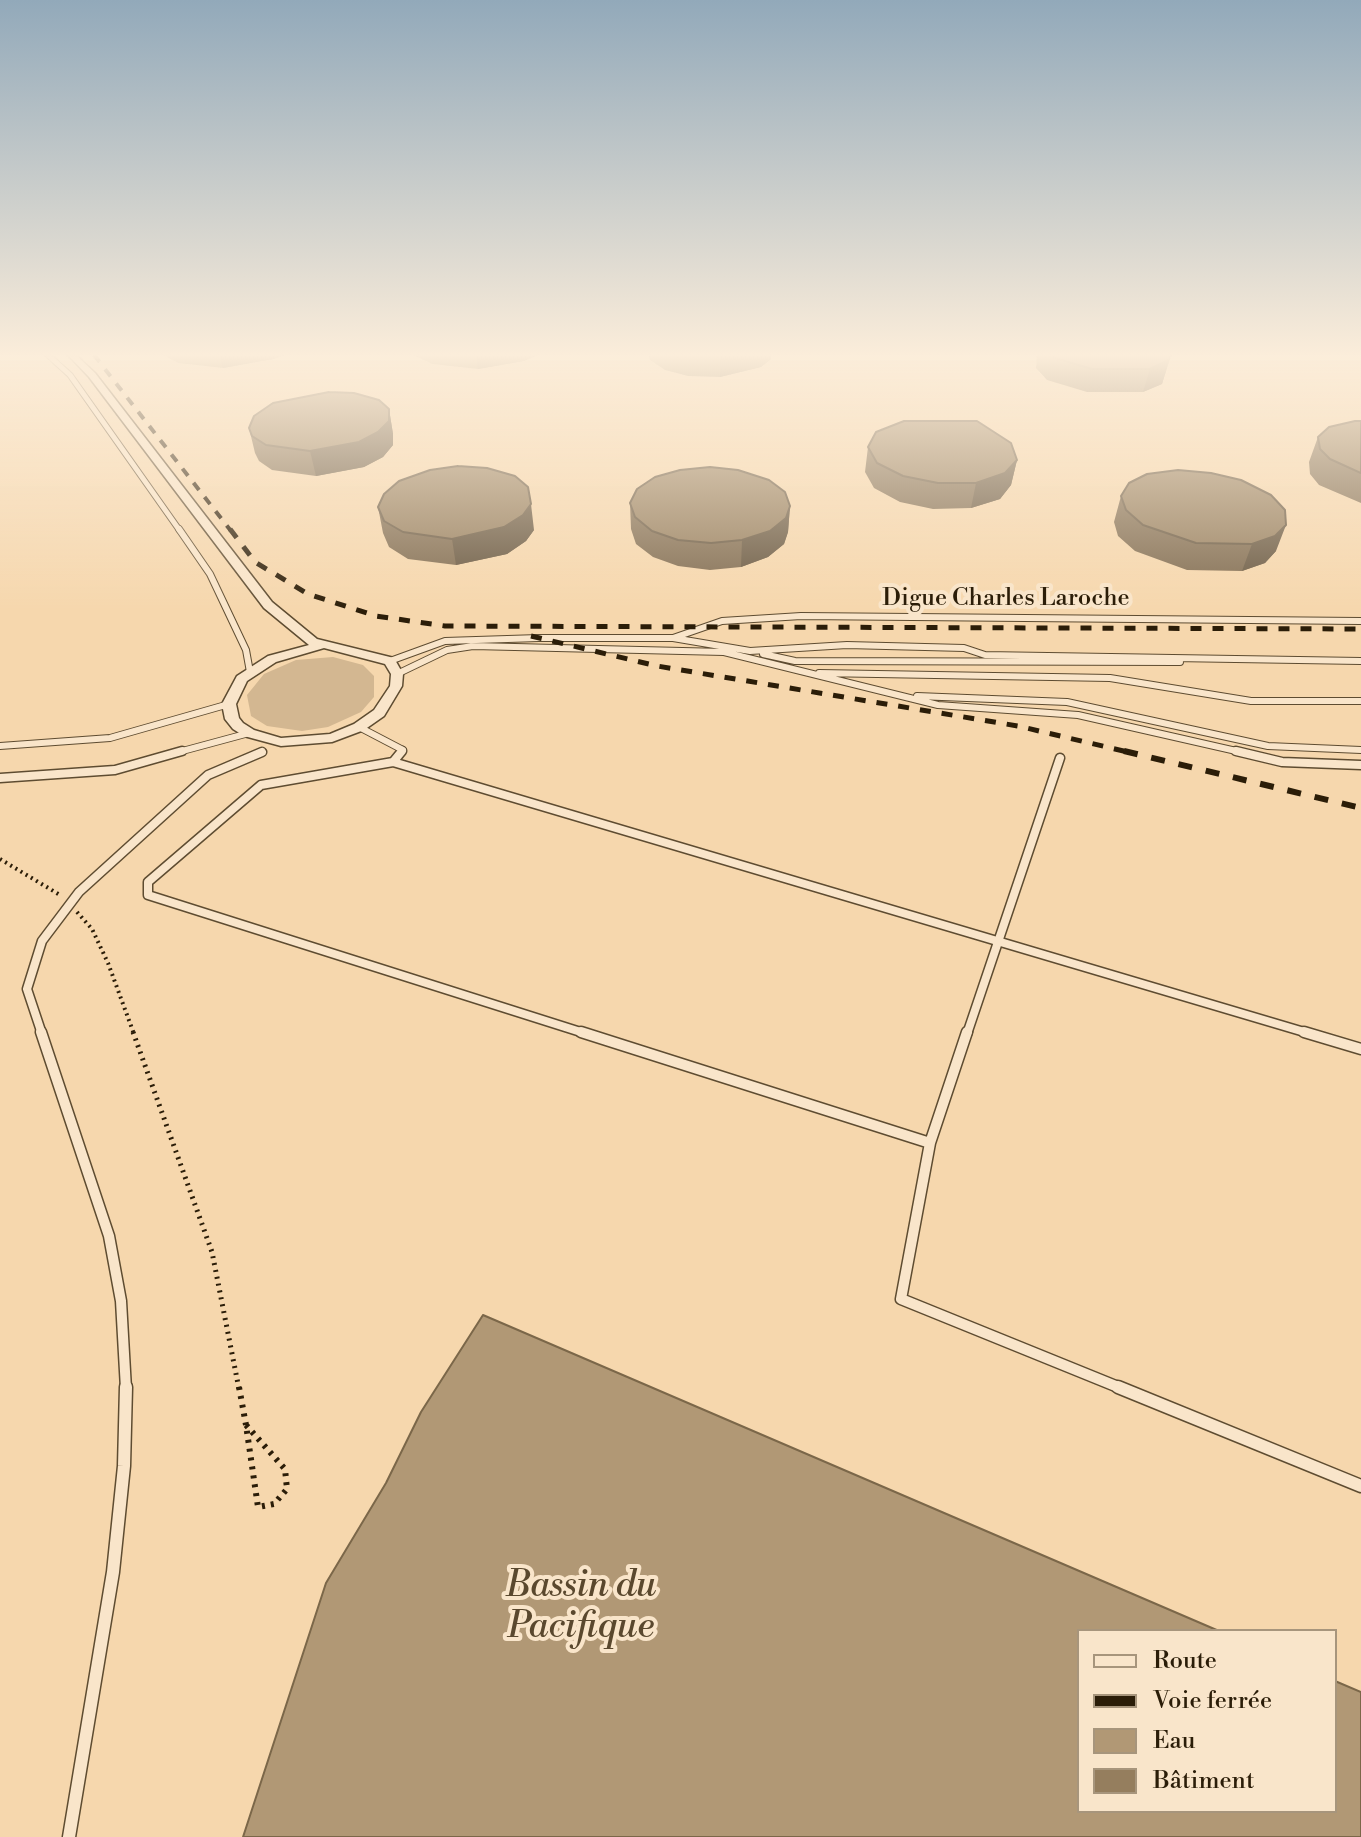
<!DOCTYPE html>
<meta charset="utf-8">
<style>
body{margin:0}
#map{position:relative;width:1361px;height:1837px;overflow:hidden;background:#f6d7ad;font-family:"Libre Bodoni",serif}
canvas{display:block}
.legend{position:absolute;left:1077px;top:1629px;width:260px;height:184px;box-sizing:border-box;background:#f9e5ca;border:2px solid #a7957c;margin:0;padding:10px 14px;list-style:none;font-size:24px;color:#2b1d08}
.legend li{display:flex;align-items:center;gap:16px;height:40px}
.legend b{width:40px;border:2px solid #a7957c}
</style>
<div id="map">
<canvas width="1361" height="1837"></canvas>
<ul class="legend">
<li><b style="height:10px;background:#f9e5ca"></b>Route</li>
<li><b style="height:10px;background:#2b1d08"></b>Voie ferrée</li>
<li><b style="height:22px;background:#b19875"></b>Eau</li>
<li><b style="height:22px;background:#957e5e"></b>Bâtiment</li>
</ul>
</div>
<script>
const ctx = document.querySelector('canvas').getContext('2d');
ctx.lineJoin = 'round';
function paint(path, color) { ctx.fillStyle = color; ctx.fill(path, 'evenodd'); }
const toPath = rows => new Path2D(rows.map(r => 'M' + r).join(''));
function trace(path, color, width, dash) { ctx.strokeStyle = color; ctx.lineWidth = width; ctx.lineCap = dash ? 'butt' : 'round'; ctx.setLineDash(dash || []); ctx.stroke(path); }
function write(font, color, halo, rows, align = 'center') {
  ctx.font = font + ' "Libre Bodoni",serif'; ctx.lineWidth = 8; ctx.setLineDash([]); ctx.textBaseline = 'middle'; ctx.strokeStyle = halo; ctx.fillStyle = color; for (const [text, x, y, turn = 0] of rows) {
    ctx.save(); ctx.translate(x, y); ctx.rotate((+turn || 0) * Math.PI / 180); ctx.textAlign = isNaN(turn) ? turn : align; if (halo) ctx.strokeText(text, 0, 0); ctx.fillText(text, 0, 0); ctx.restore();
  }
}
const green = toPath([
 [333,657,363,665,374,676,374,697,361,712,328,727,302,731,267,726,251,716,247,695,264,674,296,660]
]);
const water = toPath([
 [483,1315,1219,1631,1079,1631,1079,1811,1335,1811,1335,1681,1361,1692,1361,1837,243,1837,326,1583,386,1483,421,1412,483,1315]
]);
const pathFar2 = toPath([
 [0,859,60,895],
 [77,912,92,929,108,963,134,1034]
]);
const pathFar1 = toPath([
 [133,1032,212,1252,239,1389]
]);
const path = toPath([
 [239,1387,246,1425],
 [246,1425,285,1469,287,1489,274,1504,258,1507,246,1425]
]);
const laneFar4 = toPath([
 [48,355,70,375,180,531]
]);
const laneFar3 = toPath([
 [179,529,210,574,246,650,250,672],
 [673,638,722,621,801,616,1361,621],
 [763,654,795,661,1180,662],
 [390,661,445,641,539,638,673,638,750,651,847,645,964,648,985,655,1361,661],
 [819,673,1110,678,1251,701,1361,701],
 [397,674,447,650,473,646,724,652,938,705,1078,715,1245,753],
 [917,696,1067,702,1268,746,1361,750],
 [359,727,403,750,400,753],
 [0,746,110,738,229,704],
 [175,753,249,733],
 [259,753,262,752]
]);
const laneFar2 = toPath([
 [402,751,393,762,261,785,148,882,148,895,587,1034],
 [1236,751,1282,762,1361,765],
 [393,762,1311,1034],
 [0,778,115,770,182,751],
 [42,1034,27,989,42,941,79,892,208,775,262,752],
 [967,1034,1060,758]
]);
const laneFar1 = toPath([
 [41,1032,109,1236,121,1301,126,1389],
 [581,1032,930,1143,901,1299,1123,1389],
 [1304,1032,1361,1049],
 [930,1143,967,1032]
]);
const lane = toPath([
 [1118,1387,1361,1486],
 [69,1837,113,1572,124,1466,126,1387]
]);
const street = toPath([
 [68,355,76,355,95,373,272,602,317,639,394,658,403,674,402,686,384,716,364,730,332,742,281,746,244,736,233,729,225,719,222,704,237,676,268,656,309,645,264,608,89,377,68,355],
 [324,648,385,664,391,674,390,686,374,710,354,724,330,734,281,738,254,730,243,723,239,718,236,704,247,681,276,662,324,648]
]);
const railFar2 = toPath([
 [94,355,231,531]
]);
const railFar1 = toPath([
 [230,529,255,562,308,594,376,616,445,626,1361,629],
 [531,636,657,666,1018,726,1132,753]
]);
const rail = toPath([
 [1124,751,1361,808]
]);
const wall = toPath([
 [164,355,284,355,273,359,223,368,178,363],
 [414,355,537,355,524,361,478,369,432,364],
 [649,355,771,355,771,359,761,367,720,377,688,376,665,370,650,360],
 [1037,355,1171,355,1162,384,1143,392,1087,392,1047,380,1036,368],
 [389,409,393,434,393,445,383,457,364,467,316,476,272,470,259,461,255,453,249,428],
 [1361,421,1361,503,1319,485,1310,474,1309,462,1318,437],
 [868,447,1017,460,1011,485,1000,499,971,508,933,509,900,502,874,488,865,472],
 [1121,496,1276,551,1265,563,1242,571,1187,570,1135,551,1118,536,1114,522],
 [630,503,790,506,788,532,784,544,768,557,741,567,710,570,678,566,653,557,636,544,631,529],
 [378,507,534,530,526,541,507,554,456,565,408,559,389,547,383,533]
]);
const shadedWall = toPath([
 [219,355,284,355,273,359,223,368],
 [476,355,537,355,524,361,478,369],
 [720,355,771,355,771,359,761,367,720,377],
 [1171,355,1162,384,1143,392,1150,369],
 [389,409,393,434,393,445,383,457,364,467,316,476,310,451],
 [1017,460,1011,485,1000,499,971,508,976,483],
 [531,504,534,530,526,541,507,554,456,565,452,539],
 [790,506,788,532,784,544,768,557,741,567,742,540],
 [1286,525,1276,551,1265,563,1242,571,1252,544]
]);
const building = toPath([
 [1050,355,1171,355,1168,360,1150,369,1092,369,1052,357,1050,355],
 [329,392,354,393,379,400,389,409,389,421,378,432,359,442,310,451,266,445,252,436,249,428,254,416,273,403,329,392],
 [904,421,977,421,1011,443,1017,460,1005,473,976,483,938,483,903,476,877,463,868,447,876,432,904,421],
 [1355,421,1361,421,1361,473,1330,459,1320,449,1318,437,1329,427,1355,421],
 [458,466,487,468,515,476,528,487,531,504,523,515,504,527,452,539,403,532,384,521,378,507,384,494,399,481,430,470,458,466],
 [710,467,738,470,769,480,785,492,790,506,786,518,770,531,742,540,711,543,678,540,652,531,635,517,630,503,637,489,655,477,680,470,710,467],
 [1178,470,1211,473,1241,480,1271,495,1285,510,1286,525,1275,536,1252,544,1196,543,1143,525,1126,510,1121,496,1129,483,1147,474,1178,470]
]);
const farStreetnames = [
 ["Digue Charles Laroche",1006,599]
];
const nearWaternames = [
 ["Bassin du",581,1587],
 ["Pacifique",581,1628]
];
paint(green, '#d3b791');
paint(water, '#b19875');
trace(water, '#7b6749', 2);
trace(laneFar4, '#5e4c31', 7);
trace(laneFar3, '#5e4c31', 8);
trace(laneFar2, '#5e4c31', 11);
trace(laneFar1, '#5e4c31', 13);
trace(lane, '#5e4c31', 15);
trace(street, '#5e4c31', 3);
trace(pathFar2, '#2b1d08', 4, [2, 4]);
trace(pathFar1, '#2b1d08', 5, [2, 5]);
trace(path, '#2b1d08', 6, [3, 6]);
trace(laneFar4, '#f9e5ca', 5);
trace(laneFar3, '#f9e5ca', 6);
trace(laneFar2, '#f9e5ca', 8);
trace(laneFar1, '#f9e5ca', 10);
trace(lane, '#f9e5ca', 12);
paint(street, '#f9e5ca');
trace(railFar2, '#2b1d08', 4, [9, 9]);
trace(railFar1, '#2b1d08', 5, [11, 11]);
trace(rail, '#2b1d08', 6, [14, 14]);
paint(wall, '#806c51');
paint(shadedWall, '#685842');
paint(building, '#957e5e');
trace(building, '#685842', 2);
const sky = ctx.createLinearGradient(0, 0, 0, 612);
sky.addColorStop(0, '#92a9ba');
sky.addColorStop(0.58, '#fbedda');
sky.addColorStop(1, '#fbedda00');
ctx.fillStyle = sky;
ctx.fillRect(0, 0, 1361, 612);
write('24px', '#2b1d08', '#f9e5ca', farStreetnames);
write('italic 36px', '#5a482e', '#f9e5ca', nearWaternames);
</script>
